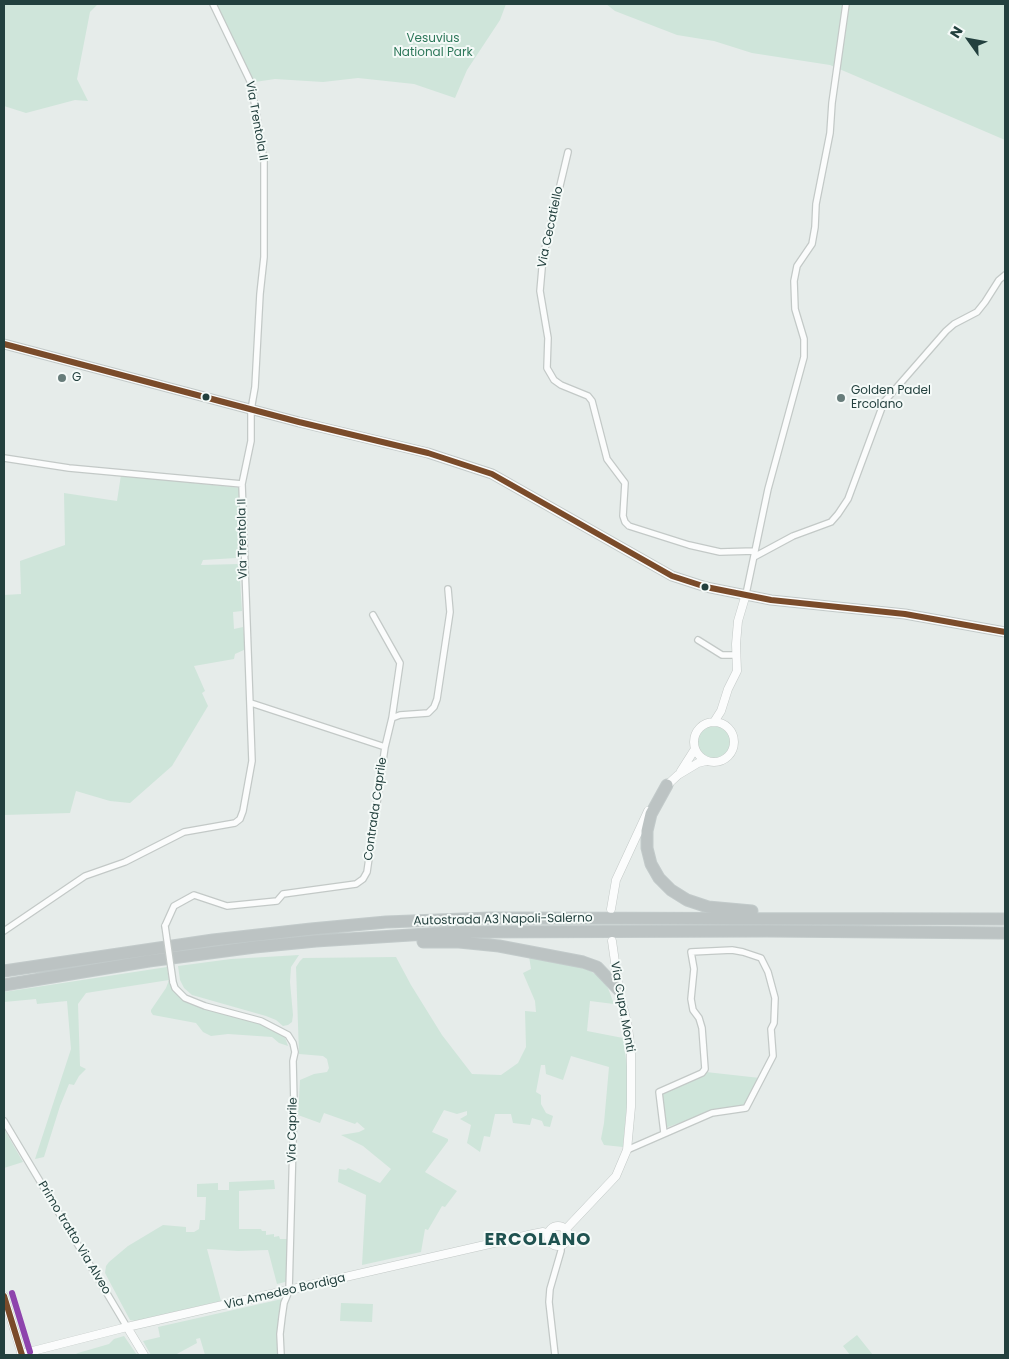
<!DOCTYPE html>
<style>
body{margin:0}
#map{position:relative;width:1009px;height:1359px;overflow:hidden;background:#e6ecea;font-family:Poppins,sans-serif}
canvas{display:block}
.frame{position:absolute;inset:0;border:5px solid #23403e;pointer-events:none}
.north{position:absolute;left:944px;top:15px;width:50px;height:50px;-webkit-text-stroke:4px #f5faf8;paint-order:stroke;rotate:302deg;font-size:14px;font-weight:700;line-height:20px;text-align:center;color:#23403e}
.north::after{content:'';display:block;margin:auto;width:18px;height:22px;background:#23403e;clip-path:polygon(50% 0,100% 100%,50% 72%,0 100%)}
</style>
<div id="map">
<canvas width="1009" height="1359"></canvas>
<div class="frame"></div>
<div class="north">N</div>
</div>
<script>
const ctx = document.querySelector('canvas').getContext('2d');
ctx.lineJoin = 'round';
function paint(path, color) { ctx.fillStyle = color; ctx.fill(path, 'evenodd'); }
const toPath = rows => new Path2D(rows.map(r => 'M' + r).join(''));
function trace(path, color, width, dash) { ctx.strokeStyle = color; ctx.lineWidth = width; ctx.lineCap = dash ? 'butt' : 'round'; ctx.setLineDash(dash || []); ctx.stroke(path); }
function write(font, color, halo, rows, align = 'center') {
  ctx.font = font + ' Poppins,sans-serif'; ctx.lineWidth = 4; ctx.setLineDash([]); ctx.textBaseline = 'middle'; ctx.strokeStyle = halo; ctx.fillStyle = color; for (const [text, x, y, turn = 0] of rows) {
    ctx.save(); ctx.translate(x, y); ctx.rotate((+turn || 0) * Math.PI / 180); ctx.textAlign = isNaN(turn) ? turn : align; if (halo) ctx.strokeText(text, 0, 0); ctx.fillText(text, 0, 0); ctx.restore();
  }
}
const green = toPath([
 [4,4,98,4,90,12,77,79,88,101,75,100,26,113,4,106],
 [211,4,506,4,500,20,467,70,455,98,414,84,358,78,323,82,275,79,248,83],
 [606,4,1005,4,1005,140,830,65,752,53,714,41,677,35,615,11],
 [121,475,241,488,240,556,236,558,203,560,201,565,239,564,242,611,233,612,234,629,243,627,246,649,235,654,234,659,194,666,205,691,202,693,208,706,172,766,130,803,110,801,76,791,70,813,4,815,4,595,21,594,20,561,65,545,64,493,117,501],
 '698 742a16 16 0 1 1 32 0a16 16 0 1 1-32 0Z',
 [299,955,291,967,290,982,293,1015,292,1022,288,1025,283,1026,276,1020,266,1016,192,995,184,988,180,980,178,966,231,959],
 [529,956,586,968,601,978,608,988,614,1004,590,1001,587,1031,623,1038,629,1080,623,1147,604,1145,601,1139,604,1123,609,1067,571,1056,563,1080,546,1074,545,1065,541,1065,536,1092,541,1095,541,1104,546,1113,553,1116,550,1127,544,1126,542,1121,532,1118,530,1125,513,1123,511,1114,495,1114,490,1137,484,1136,480,1152,467,1143,471,1125,460,1119,467,1115,467,1111,457,1114,444,1110,432,1132,448,1139,448,1141,425,1172,457,1191,445,1207,442,1206,428,1230,425,1229,421,1252,362,1265,366,1195,338,1182,339,1169,346,1170,348,1168,380,1183,391,1169,363,1146,341,1135,359,1132,365,1129,357,1122,355,1124,324,1113,320,1123,298,1115,300,1080,314,1074,327,1072,329,1068,327,1059,323,1056,299,1054,296,967,300,961,303,958,396,957,411,985,442,1035,472,1074,501,1075,518,1063,526,1047,525,1011,536,1012,535,1001,523,973,531,969],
 [167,967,169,980,174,988,185,1000,196,1006,268,1026,277,1030,285,1037,288,1046,279,1043,272,1037,228,1034,211,1036,203,1032,196,1023,153,1015,151,1012,151,1010,166,988,169,980,86,993,78,1004,80,1066,86,1069,79,1076,74,1085,69,1084,60,1106,44,1157,35,1159,71,1049,67,1001,37,1004,36,999,4,1002,4,992],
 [706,1072,760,1078,745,1105,740,1107,722,1108,665,1128,662,1094],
 [4,1129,23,1162,4,1168],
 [274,1180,275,1189,239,1191,239,1229,261,1229,262,1231,266,1231,266,1235,274,1234,274,1237,279,1236,280,1239,288,1239,289,1281,277,1284,268,1250,238,1251,207,1249,221,1301,135,1321,130,1320,105,1273,106,1266,109,1262,128,1246,163,1225,186,1227,186,1232,194,1232,199,1229,200,1220,205,1220,206,1197,197,1197,197,1184,218,1183,218,1190,229,1190,229,1182],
 [282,1299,278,1320,278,1354,205,1355,200,1338,196,1339,197,1343,175,1355,151,1355,143,1341,160,1337,158,1327],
 [341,1303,373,1304,372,1322,340,1321],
 [857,1335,873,1355,850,1355,843,1346],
 [124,1336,137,1355,74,1355,78,1353,109,1344,114,1339]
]);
const minor = toPath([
 [568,152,543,257,540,291,548,338,547,368,554,380,561,385,588,396,592,401,607,459,625,483,623,516,625,522,629,526,689,545,720,552,755,551],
 [4,458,69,468,242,484],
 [754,557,793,536,831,522,838,514,848,499,884,402,946,331,954,324,977,312,985,302,999,280,1005,275],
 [746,594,768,489,804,357,804,339,795,309,794,281,797,266,812,244,815,227,816,204,830,133,832,103,846,4],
 [373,615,400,663,392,718,385,747],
 [698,640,722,655,736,655],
 [392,718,400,715,428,713,434,707,437,699,450,612,448,589],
 [165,926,174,906,194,895,227,906,277,901,283,894,356,884,363,879,367,872,385,747,251,703],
 [4,931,85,876,125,862,184,832,235,823,240,819,243,811,252,761,242,484,251,441,251,410,255,387,260,294,264,257,264,160,251,83,213,4],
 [173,982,175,988,185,998,205,1006,261,1021,288,1035,293,1043,295,1052,293,1061,294,1104,289,1291,284,1303,282,1317,280,1334,281,1355],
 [4,1121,127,1327],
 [627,1150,712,1113,746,1108,773,1056,771,1029,774,1023,775,998,768,972,761,958,743,952,732,950,691,952,694,969,691,999,693,1010,699,1018,702,1028,705,1069,702,1073,659,1092,664,1133],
 [555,1355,549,1302,550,1289,561,1251,561,1245]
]);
const tertiary = toPath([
 '694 742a20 20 0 1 1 40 0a20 20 0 1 1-40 0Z',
 [714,722,721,711,728,689,737,671,736,644,738,621,746,594],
 [681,771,695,749],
 [665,787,678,775,698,763,706,761],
 [611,909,616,880,648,811],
 '548 1236a10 10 0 1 1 20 0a10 10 0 1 1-20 0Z',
 [565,1230,616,1176,627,1150,631,1107,631,1054,628,1027,619,990,612,941],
 [4,1296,22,1355],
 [127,1327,144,1355],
 [21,1354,127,1327,533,1234,543,1232,549,1234]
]);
const secondary = toPath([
 [4,344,299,422,428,453,492,474,672,576,706,587,771,600,905,614,1005,632]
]);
const motorway = toPath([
 [667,785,651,814,647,831,647,848,651,864,659,878,671,890,687,900,708,907,752,911],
 [423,942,459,942,499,946,583,962,597,967,619,990],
 [4,971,213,940,311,929,386,922,490,918,1005,919],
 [4,985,149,961,255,947,316,941,458,932,767,931,1005,933]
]);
const minorBridge = toPath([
 [165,926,173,982]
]);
const bus1 = toPath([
 [4,344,299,422,428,453,492,474,672,576,706,587,771,600,905,614,1005,632],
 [4,1296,22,1355]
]);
const bus2 = toPath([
 [12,1293,30,1352]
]);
const markers = [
 [62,378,5,"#677c7a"],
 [206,397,4.5,"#23403e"],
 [841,398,5,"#677c7a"],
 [705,587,4.5,"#23403e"]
];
const parkNames = [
 ["Vesuvius",433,39],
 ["National Park",433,53]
];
const streetNames = [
 ["Via Trentola II",256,121,80],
 ["Via Cecatiello",551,227,-78],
 ["Via Trentola II",243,539,-91],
 ["Contrada Caprile",376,809,-82],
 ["Autostrada A3 Napoli-Salerno",503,920,-1],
 ["Via Cupa Monti",622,1007,80],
 ["Via Caprile",293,1130,-89],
 ["Primo tratto Via Alveo",74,1238,59],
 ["Via Amedeo Bordiga",285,1292,-13]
];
const poiNames = [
 ["G",72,378],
 ["Golden Padel",851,391],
 ["Ercolano",851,405]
];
const districtNames = [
 ["ERCOLANO",538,1240]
];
paint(green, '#cfe5da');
trace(minor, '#c3c9c7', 8);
trace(tertiary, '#c3c9c7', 9);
trace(secondary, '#c2c9c8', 11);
trace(motorway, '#c2caca', 13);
trace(minor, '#fbfcfc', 5.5);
trace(tertiary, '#fbfcfc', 8);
trace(secondary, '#fbfcfc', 9);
trace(motorway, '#bcc3c3', 11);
trace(minorBridge, '#c3c9c7', 8, []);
trace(minorBridge, '#fbfcfc', 5.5);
trace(bus1, '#7a4b2a', 6);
trace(bus2, '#8e44ad', 6);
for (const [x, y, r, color] of markers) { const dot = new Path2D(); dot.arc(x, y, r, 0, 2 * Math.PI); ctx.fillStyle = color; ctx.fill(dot); trace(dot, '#f5faf8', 2); }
write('12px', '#2d7759', '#f5faf8', parkNames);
write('12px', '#23403e', '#f5faf8', streetNames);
write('12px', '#23403e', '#f5faf8', poiNames, 'left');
ctx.letterSpacing = '1px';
write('bold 18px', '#1f5250', '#f5faf8', districtNames);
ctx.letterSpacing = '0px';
</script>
